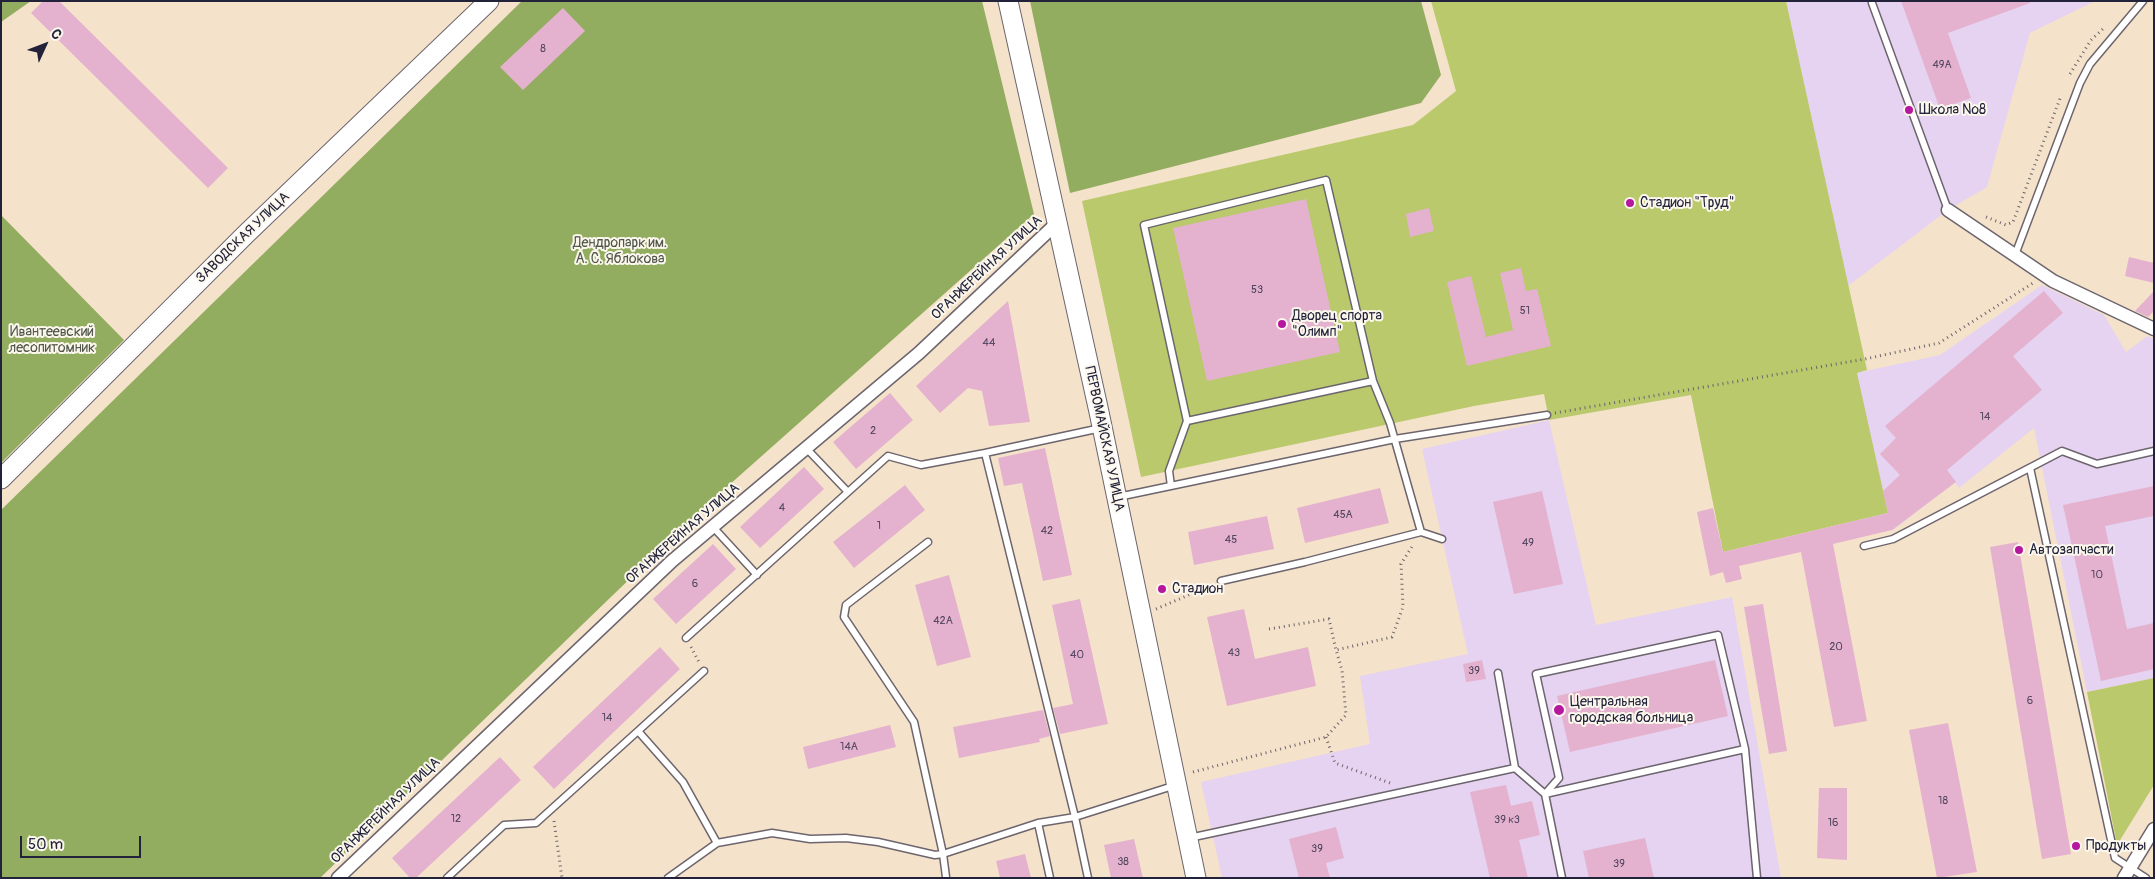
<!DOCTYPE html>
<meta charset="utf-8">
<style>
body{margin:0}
#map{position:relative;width:2155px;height:879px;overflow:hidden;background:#f5e2ca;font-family:Pangolin,sans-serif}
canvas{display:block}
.frame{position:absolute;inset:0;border:2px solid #22223b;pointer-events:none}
.north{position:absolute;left:20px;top:20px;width:50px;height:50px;-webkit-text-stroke:4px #fbf7ec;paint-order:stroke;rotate:47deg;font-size:14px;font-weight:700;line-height:20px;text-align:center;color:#22223b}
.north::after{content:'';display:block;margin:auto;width:18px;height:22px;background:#22223b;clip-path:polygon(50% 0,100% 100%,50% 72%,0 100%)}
.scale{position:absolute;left:20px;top:836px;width:121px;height:22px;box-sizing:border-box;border:2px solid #22223b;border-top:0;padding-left:6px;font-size:15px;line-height:18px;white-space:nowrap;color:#22223b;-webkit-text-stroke:4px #fbf7ec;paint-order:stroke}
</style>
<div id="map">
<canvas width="2155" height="879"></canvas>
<div class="frame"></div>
<div class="north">С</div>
<div class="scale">50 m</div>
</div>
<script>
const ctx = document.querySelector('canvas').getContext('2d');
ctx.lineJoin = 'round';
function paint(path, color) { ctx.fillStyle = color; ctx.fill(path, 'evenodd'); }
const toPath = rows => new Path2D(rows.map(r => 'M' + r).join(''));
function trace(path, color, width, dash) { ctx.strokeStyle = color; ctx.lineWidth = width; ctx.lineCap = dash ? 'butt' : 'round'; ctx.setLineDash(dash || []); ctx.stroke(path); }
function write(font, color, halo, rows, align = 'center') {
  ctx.font = font + ' Pangolin,sans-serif'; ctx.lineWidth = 4; ctx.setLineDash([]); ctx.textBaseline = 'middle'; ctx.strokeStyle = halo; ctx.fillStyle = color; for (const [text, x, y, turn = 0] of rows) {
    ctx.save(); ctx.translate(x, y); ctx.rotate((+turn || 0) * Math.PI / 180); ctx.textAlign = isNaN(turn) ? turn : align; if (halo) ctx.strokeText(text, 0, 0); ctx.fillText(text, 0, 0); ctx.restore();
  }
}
const built = toPath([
 [1786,1,2095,1,2030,33,1987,187,1948,210,1848,286],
 [2042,285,2104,315,2126,352,2147,336,2154,339,2154,678,2087,692,2034,428,1959,488,1955,482,1892,531,1856,373,1940,355],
 [1549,420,1596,625,1732,597,1781,878,1222,878,1201,782,1370,744,1360,676,1468,654,1422,449]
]);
const green = toPath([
 [1431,1,1786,1,1867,370,1857,373,1888,513,1723,552,1691,395,1549,420,1544,394,1474,406,1141,477,1082,201,1413,125,1456,91],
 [2154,678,2154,785,2117,845,2087,692]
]);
const forest = toPath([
 [1,1,31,1,1,22],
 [522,1,982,1,1034,214,701,510,320,878,1,878,1,510],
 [1030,1,1421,1,1441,75,1421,103,1070,193],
 [1,215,124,340,1,463]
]);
const building = toPath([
 [43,1,59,1,228,168,208,188,31,13],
 [1901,1,2029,1,2030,3,1948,33,1971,98,1940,109],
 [563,8,585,31,523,90,500,67],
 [1306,199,1340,352,1207,381,1173,228],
 [1429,208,1434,231,1410,237,1406,214],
 [2129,257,2154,263,2154,283,2125,276],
 [1521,268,1526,291,1537,289,1551,346,1467,366,1447,282,1471,276,1486,337,1513,330,1500,273],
 [2044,291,2063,313,2013,356,2042,390,1947,470,1956,482,1892,530,1833,544,1867,721,1834,727,1801,552,1739,566,1742,579,1726,583,1723,572,1710,576,1697,512,1713,508,1723,552,1888,513,1883,491,1900,475,1880,454,1896,438,1885,426],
 [2154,291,2154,311,2148,317,2135,311],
 [1008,301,1030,422,989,426,982,391,968,388,940,413,916,386],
 [890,393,913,420,856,469,833,442],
 [1045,448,1072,575,1043,581,1022,483,1004,486,998,458],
 [804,467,824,489,760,548,740,527],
 [905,485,925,510,854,568,833,542],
 [2154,486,2154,516,2105,526,2127,629,2154,623,2154,669,2101,681,2063,505],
 [1380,488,1389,523,1305,543,1297,508],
 [1542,491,1563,584,1514,594,1493,502],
 [1267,516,1274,549,1194,565,1188,532],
 [2018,542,2071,854,2042,859,1990,547],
 [713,544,736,569,676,624,653,599],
 [949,575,971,657,937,666,915,585],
 [1080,599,1108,724,1060,734,1053,708,1073,704,1052,605],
 [1763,604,1787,751,1769,754,1744,607],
 [1244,609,1255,659,1308,647,1316,686,1227,706,1207,617],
 [660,647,680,669,554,789,533,767],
 [1482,660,1486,679,1466,682,1463,664],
 [1715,660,1728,716,1570,752,1557,696],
 [1043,710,1050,736,1039,739,1040,742,959,758,953,727],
 [1948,723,1977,872,1937,878,1909,730],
 [890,725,896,747,808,769,803,747],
 [500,757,521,780,416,878,410,878,392,858],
 [1506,785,1511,806,1532,801,1540,835,1519,840,1528,878,1490,878,1470,792],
 [1819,788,1847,788,1847,860,1817,858],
 [1336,827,1344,858,1326,863,1330,878,1299,878,1289,839],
 [1645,838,1654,878,1589,878,1583,851],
 [1134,839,1143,878,1111,878,1104,845],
 [1025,854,1031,878,1000,878,996,861]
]);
const path = toPath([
 [2070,74,2091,40,2105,27],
 [1986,217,2006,225,2013,222,2061,96],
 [1555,413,1865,359,1939,343,2033,283],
 [1156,609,1212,585],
 [1269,629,1329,619,1336,650],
 [691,647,700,664],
 [1326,737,1335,763,1390,783],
 [1193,772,1326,737,1346,715,1342,670,1336,650,1392,637,1403,607,1401,564,1413,545],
 [554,821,562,878]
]);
const lane = toPath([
 [1872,3,1948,210],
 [2015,255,2080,83,2090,64,2143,1],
 [806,448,848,492],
 [2030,468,2115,858,2146,878],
 [1171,486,1169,471,1187,421,1373,381,1326,180,1144,225,1187,421],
 [1118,497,1395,439,1547,415],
 [713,527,757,575],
 [1421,532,1442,539],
 [928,542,846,605,844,617,914,722,943,854,946,877],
 [1864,546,1893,539,2062,451,2097,464,2154,451],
 [1221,581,1305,562,1421,532,1390,423,1373,381],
 [1718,635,1745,749,1545,794,1559,778,1536,674,1718,635],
 [686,638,888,456,921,465,985,453],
 [704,671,638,731,683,782,717,843],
 [1498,673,1515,768,1545,794,1562,878],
 [1745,749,1757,878],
 [1038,823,1050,878],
 [1189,838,1515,768],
 [447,878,504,825,536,823,638,731],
 [668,878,717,843,772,833,810,839,846,838,878,842,935,855,943,854,1038,823,1075,817,1176,785],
 [1088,878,1075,817,985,453,1101,428]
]);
const street = toPath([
 [1948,210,2053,281,2154,329],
 [338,878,672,561,919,353,1056,224],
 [2124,878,2154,829]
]);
const secondary = toPath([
 [1008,1,1099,412,1196,878],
 [1,479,246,234,489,1]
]);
const markers = [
 [1909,110,5,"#b5179e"],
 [1630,203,5,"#b5179e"],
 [1282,324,5,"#b5179e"],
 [2019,550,5,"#b5179e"],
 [1162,589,5,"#b5179e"],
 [1559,710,6,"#b5179e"],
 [2076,846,5,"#b5179e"]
];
const numberNames = [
 ["8",543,49],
 ["49А",1942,65],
 ["53",1257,290],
 ["51",1525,311],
 ["44",989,343],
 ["14",1985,417],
 ["2",873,431],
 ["4",782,508],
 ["45А",1343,515],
 ["1",879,526],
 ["42",1047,531],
 ["45",1231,540],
 ["49",1528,543],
 ["10",2097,575],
 ["6",695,584],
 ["42А",943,621],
 ["20",1836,647],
 ["43",1234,653],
 ["40",1077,655],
 ["39",1474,671],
 ["6",2030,701],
 ["14",607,718],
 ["14А",849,747],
 ["18",1943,801],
 ["12",456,819],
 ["39 к3",1507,820],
 ["16",1833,823],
 ["39",1317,849],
 ["38",1123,862],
 ["39",1619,864]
];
const poiNames = [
 ["Школа №8",1919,110],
 ["Стадион \"Труд\"",1640,203],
 ["Дворец спорта",1292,316],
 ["\"Олимп\"",1292,332],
 ["Автозапчасти",2029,550],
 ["Стадион",1172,589],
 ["Центральная",1570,702],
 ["городская больница",1570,718],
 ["Продукты",2086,846]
];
const streetNames = [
 ["ЗАВОДСКАЯ УЛИЦА",243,238,-44],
 ["ОРАНЖЕРЕЙНАЯ УЛИЦА",987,268,-43],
 ["ПЕРВОМАЙСКАЯ УЛИЦА",1104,439,78],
 ["ОРАНЖЕРЕЙНАЯ УЛИЦА",683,534,-41],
 ["ОРАНЖЕРЕЙНАЯ УЛИЦА",386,811,-44]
];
const parkNames = [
 ["Дендропарк им.",620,243],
 ["А. С. Яблокова",620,259],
 ["Ивантеевский",52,332],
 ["лесопитомник",52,348]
];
paint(built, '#e5d3f1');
paint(green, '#b9c96b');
paint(forest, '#92ad5f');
paint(building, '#e4b2ce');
trace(lane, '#6c656d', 9);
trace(street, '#6c656d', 15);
trace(secondary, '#6c656d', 21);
trace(path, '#6c656d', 3, [1, 4]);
trace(lane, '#fff', 6);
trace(street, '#fff', 12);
trace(secondary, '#fff', 19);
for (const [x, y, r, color] of markers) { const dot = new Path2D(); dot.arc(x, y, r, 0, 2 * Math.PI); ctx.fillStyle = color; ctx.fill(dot); trace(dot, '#fbf7ec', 2); }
write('11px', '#524660', null, numberNames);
write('14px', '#22223b', '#fbf7ec', poiNames, 'left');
write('14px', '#22223b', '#fbf7ec', streetNames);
write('14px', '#4f5449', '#fbf7ec', parkNames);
</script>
